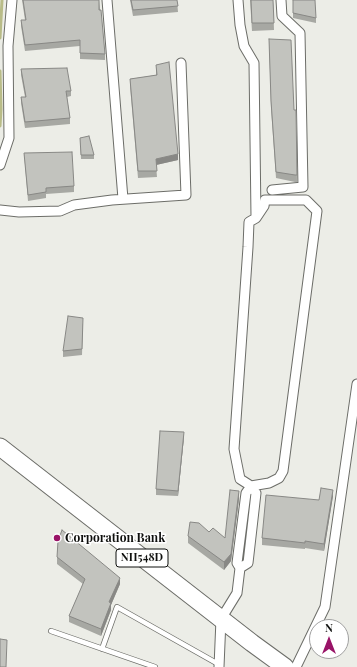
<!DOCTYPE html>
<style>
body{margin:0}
#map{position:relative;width:357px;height:667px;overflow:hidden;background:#ecede7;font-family:"Playfair Display",serif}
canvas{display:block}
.north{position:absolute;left:309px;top:619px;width:40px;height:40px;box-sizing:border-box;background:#fff;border:1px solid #9f9f9f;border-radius:50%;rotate:0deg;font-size:11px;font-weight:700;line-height:16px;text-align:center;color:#0f100e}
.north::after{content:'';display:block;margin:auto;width:14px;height:18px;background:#991367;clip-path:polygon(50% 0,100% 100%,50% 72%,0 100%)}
</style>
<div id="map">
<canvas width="357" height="667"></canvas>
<div class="north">N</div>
</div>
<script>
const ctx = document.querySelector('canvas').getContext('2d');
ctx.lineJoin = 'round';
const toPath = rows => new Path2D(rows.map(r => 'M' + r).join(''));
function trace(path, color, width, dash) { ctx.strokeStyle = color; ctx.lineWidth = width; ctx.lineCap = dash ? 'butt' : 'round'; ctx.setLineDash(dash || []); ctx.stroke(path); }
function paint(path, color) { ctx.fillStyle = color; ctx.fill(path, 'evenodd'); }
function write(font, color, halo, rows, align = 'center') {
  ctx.font = font + ' "Playfair Display",serif'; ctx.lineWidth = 3; ctx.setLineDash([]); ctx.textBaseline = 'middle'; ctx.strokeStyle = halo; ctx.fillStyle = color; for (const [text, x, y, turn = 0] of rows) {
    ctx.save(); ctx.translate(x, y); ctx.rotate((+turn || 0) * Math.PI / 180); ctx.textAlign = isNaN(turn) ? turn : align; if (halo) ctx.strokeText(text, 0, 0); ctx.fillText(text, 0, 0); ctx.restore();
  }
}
const stream = toPath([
 [0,38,2,0],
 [0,71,1,109,0,126]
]);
const lane = toPath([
 [51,631,155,667],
 [102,649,117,607,220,665]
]);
const street = toPath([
 [107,0,123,199],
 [238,0,240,25,244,46,254,63,256,217],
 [0,165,9,138,8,46,12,0],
 [272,190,303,187,300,33,282,16,281,0],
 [0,210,19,212,60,211,74,205,112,200,186,195,181,63],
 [219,667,221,619,237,593,240,568,237,563,246,493,251,486,269,483,279,478,283,471,317,211,306,200,265,200,264,206,256,218,249,222,248,247,234,449,240,479,251,486,256,493,248,563,240,568],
 [296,667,325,607,357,384]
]);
const highway = toPath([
 [0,447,252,643,285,667]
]);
const wall = toPath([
 [22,0,99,0,105,54,105,60,80,59,80,46,25,51,21,26,21,20,25,20],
 [130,0,177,0,178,12,133,16],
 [250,0,273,0,274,30,252,31],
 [293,0,316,18,316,23,293,18],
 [269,39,294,110,296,110,297,182,295,182,276,178,271,108],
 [156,65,178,160,156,165,157,177,138,178,130,86,130,79,156,75],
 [21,69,71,91,71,96,67,97,70,118,70,124,25,128,21,103,21,97,25,97,21,75],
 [80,138,94,155,94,159,81,159],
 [24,153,74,186,74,192,46,194,46,198,28,201],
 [83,323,82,355,63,357,63,351],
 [184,437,178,496,156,495,156,489],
 [333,496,324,551,305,548,305,549,262,545,262,538,319,500],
 [239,499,231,561,224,570,188,543,188,536,209,532,225,538],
 [57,557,120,584,111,605,111,610,101,636,69,622,69,616,83,584,57,564]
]);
const shadedWall = toPath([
 [178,154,178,160,156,165,156,159],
 [184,432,184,437,178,496,178,491],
 [333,490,333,496,324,551,324,544],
 [239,491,239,499,231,561,224,570,224,562],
 [120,578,120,584,111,605,111,610,101,636,101,629,109,602]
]);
const building = toPath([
 [23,0,99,0,99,10,101,10,105,54,80,53,80,40,25,45,21,20,26,20,23,0],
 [131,0,177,0,178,6,133,10,131,0],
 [251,0,273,0,274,23,252,23,251,0],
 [293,0,315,0,316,18,293,13,293,0],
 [269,39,291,40,294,110,296,110,297,175,295,175,276,172,271,101,269,39],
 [169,62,178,154,156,159,157,171,138,171,130,79,157,75,156,65,169,62],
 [67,68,71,91,66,91,70,118,25,122,21,97,26,97,21,69,67,68],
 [89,136,94,155,81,155,80,138,89,136],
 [72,152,74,186,46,188,46,192,28,195,24,153,72,152],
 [68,316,83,318,82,349,63,351,68,316],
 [160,431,184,432,178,491,156,489,160,431],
 [321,488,333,490,324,544,305,541,305,543,262,538,266,495,319,500,321,488],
 [230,490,239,491,231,554,224,562,188,536,190,522,199,523,209,532,213,528,225,538,230,490],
 [62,530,120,578,109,602,111,603,101,629,69,616,85,579,57,557,58,541,62,530],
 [0,639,7,640,6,667,0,667,0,639]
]);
const markers = [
 [57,538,4,"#991367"]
];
const shields = [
 [142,558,52]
];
const shieldNames = [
 ["NH548D",142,558]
];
const poiNames = [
 ["Corporation Bank",65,538]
];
trace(stream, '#b9bc88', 3);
trace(lane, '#6c6d68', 6);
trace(street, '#6c6d68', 11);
trace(highway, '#6c6d68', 19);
trace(lane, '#fff', 4.5);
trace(street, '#fff', 9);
trace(highway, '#fff', 17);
paint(wall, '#a7a8a3');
paint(shadedWall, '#888885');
paint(building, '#c2c3be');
trace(building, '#888885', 1);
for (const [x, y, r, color] of markers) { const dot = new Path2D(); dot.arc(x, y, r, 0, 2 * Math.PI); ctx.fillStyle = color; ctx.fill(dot); trace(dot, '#fff', 1.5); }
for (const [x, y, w] of shields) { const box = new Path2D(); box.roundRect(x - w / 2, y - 9, w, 18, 3); ctx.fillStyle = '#fff'; ctx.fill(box); trace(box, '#0f100e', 1); }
write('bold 11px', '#0f100e', null, shieldNames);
write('bold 12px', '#0f100e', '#fff', poiNames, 'left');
</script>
